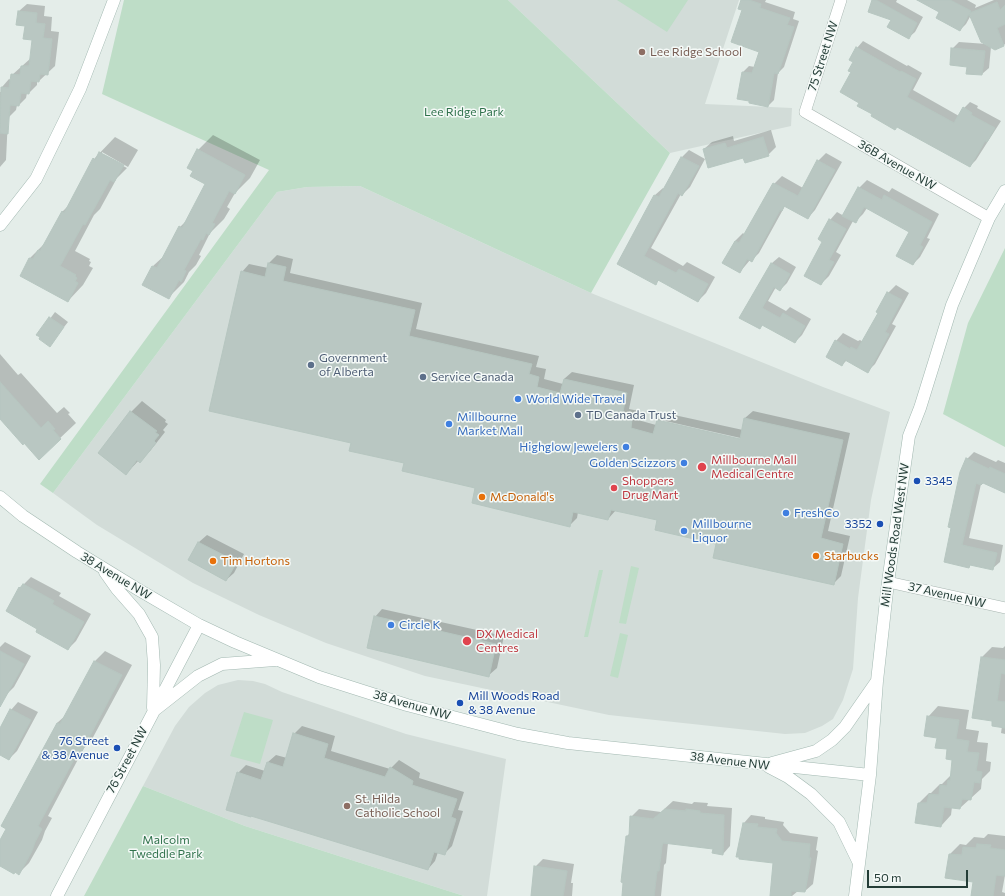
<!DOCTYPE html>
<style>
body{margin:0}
#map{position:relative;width:1005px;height:896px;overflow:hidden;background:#e4ede9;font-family:Commissioner,sans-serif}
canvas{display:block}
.scale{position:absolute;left:867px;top:870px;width:101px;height:18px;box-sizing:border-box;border:2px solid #243d37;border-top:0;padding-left:5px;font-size:12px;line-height:14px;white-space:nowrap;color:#243d37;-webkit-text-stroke:3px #f4f9f7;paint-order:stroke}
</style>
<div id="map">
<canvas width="1005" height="896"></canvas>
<div class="scale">50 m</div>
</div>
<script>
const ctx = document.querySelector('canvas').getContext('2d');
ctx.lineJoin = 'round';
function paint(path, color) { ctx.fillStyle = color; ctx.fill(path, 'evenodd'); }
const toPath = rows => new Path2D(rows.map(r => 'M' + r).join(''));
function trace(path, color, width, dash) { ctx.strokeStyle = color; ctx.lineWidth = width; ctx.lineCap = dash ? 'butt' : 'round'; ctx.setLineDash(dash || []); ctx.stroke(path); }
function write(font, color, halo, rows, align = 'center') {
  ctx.font = font + ' Commissioner,sans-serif'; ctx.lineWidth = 3; ctx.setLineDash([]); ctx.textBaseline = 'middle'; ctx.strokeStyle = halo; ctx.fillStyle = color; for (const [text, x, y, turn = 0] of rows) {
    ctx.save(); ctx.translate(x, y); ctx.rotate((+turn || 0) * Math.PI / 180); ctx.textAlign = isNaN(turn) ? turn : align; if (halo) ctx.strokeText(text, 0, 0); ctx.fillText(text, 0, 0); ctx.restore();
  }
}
const built = toPath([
 [508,0,739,0,705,104,792,108,791,126,670,153],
 [360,186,591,293,823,387,890,412,871,500,858,598,853,669,843,700,833,719,822,726,805,733,785,734,609,715,425,676,326,643,259,615,193,583,97,525,53,493,277,192,307,187],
 [238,680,253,681,265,684,282,692,406,734,506,759,487,896,464,896,245,826,143,786,175,726,189,707,205,693,218,685]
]);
const green = toPath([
 [124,0,508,0,670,153,591,293,360,186,307,187,277,192,53,493,40,484,269,170,102,94],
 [617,0,688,0,667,32],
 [1005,248,1005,447,943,414,968,323],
 [631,566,639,568,626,624,619,623],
 [599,570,603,570,588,637,584,637],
 [620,633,628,635,618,678,610,676],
 [244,712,273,720,260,764,230,756],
 [143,786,245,826,464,896,84,896]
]);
const shadow = toPath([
 [742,0,766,0,765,2,795,12,793,19,799,21,784,67,778,73,774,100,768,106,743,72,749,66,755,67,760,51,743,9],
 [873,0,897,0,896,2,923,17,915,32,908,38],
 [919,0,967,0,976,5,975,8,994,0,1005,0,1005,44,1004,45,991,47,989,68,982,74,968,66,952,49,959,42,987,44,971,15,966,24,960,30,940,11],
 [27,4,45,6,44,16,52,17,51,31,59,32,55,66,39,81,37,80,37,85,29,93,27,93,26,98,19,105,17,105,16,110,8,118,6,160,0,167,0,92,1,92,2,87,9,79,11,80,12,75,31,58,33,39,19,11],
 [863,41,907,66,908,65,922,73,913,90,959,116,964,108,970,102,978,106,977,108,1001,121,976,160,970,166,874,114,860,102,852,71,857,48],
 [771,130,776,147,768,155,744,157,704,149,712,142,733,136,734,141],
 [213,135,260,160,250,178,235,193,227,207,230,209,224,219,210,233,199,255,201,256,196,265,189,272,184,282,168,298,153,266,165,255,180,227,187,220,206,184,194,170,198,150],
 [115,137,138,150,128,167,102,152,102,155,127,168,117,178,100,209,94,215,75,251,90,259,89,261,91,262,89,266,93,268,83,285,68,301,21,276,30,258,45,243,62,212,69,205,94,159],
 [689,150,705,159,690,187,682,195,681,194,651,248,683,266,687,262,715,277,706,293,698,301,659,280,656,283,618,263,655,195,663,188,664,189,682,157],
 [826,153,842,162,815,210,808,218,785,206,759,253,751,261,750,260,740,272,724,263,735,241,743,233,745,235,774,184,782,176,803,188,818,161],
 [867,180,889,192,892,188,939,214,927,238,930,239,920,257,913,264,910,231,867,208,863,214,855,222,853,221,836,252,841,255,829,276,821,284,824,241,830,220,837,212,844,216,859,188],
 [277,255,293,259,290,273,422,303,416,329,539,356,536,367,546,369,544,379,563,384,564,379,572,372,634,385,629,409,639,411,638,420,656,425,657,420,665,413,743,430,745,418,753,411,850,433,828,531,850,536,841,576,833,584,717,543,658,519,616,510,608,519,578,512,577,518,569,526,477,487,405,463,352,442,242,272,249,264,268,268,269,263],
 [661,420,745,439,744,441,661,422],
 [779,257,796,267,787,283,780,290,776,287,768,301,786,311,790,307,811,319,802,335,795,342,763,324,760,328,741,317,772,263],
 [896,285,909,293,892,324,896,326,875,364,867,372,847,360,842,365,836,341,843,333,858,341,860,340,863,342,880,313,888,293],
 [55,312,68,322,50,345,38,335],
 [0,354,18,375,21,373,57,413,64,407,70,413,68,414,76,423,39,458,0,418],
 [142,401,166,420,165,422,168,424,163,430,165,432,150,451,140,461,139,460,126,474,99,453,131,412],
 [974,452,996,462,998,460,1005,463,1005,492,983,482,981,484,969,538,1003,545,1000,562,992,569,971,564,969,567,945,561,967,459],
 [207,535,244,554,234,573,226,580,190,560,199,542],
 [31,577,61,593,59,596,91,614,76,641,68,649,39,628,7,611,20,588],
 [382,609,504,636,497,668,489,675,375,617],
 [5,642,31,656,14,687,6,695,0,691,0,647],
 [1005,646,1005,734,1001,733,1002,726,993,720,974,718,982,657,992,647,1003,648],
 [105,651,132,665,91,741,84,748,48,816,52,818,45,831,42,840,29,863,19,873,0,865,0,843,57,723,66,715,95,661],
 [18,702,38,712,17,751,9,759,0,754,0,730,11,710],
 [938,706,969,710,966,729,979,731,977,742,988,743,986,761,991,762,990,771,982,779,981,789,960,808,952,807,951,815,941,826,919,803,929,793,931,793,940,784,942,784,951,775,954,759,949,748,938,737,928,717],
 [302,726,335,736,331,751,390,769,399,760,420,773,419,778,464,792,458,810,463,811,452,846,444,854,438,852,435,861,428,869,238,773,246,765,265,771,268,762,276,755,287,758,294,734],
 [673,801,692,804,694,802,708,803,707,806,732,808,730,846,723,854,714,848,668,843,666,863,664,865,661,896,623,896,627,836,630,833,631,817,639,809,661,812],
 [751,815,765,817,765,819,784,822,783,825,790,833,818,837,816,850,818,851,813,884,805,891,798,891,792,896,771,896,774,862,744,823],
 [988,834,1005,836,1005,875,1002,892,1005,893,1005,896,973,896,974,881,946,877,950,854,960,844,966,845,974,837,984,838],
 [543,859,574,864,571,883,573,883,572,896,532,896,535,867]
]);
const building = toPath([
 [741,0,749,0,761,4,760,8,790,18,787,25,794,27,778,74,774,73,768,107,749,103,749,101,737,99,742,72,752,73,759,52,731,42,742,10,738,9,741,0],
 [872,0,876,0,917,23,909,39,887,27,891,20,868,12,872,0],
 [917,0,950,0,971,11,970,13,997,2,1000,10,1005,5,1005,24,997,28,1004,46,995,50,981,42,969,14,960,31,936,18,939,12,917,0],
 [18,11,37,13,36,23,45,24,43,38,52,39,48,75,40,74,39,82,31,81,29,94,21,93,19,106,10,105,8,134,0,133,1,87,9,88,11,74,20,75,21,66,29,66,32,40,23,39,25,26,16,25,18,11],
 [856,47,900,72,901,71,916,79,907,97,954,123,963,107,972,113,971,115,995,128,987,142,985,141,970,167,897,127,895,130,871,116,872,114,857,106,859,103,840,92,851,72,848,71,853,62,849,60,856,47],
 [951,48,985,51,982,75,966,74,967,67,950,65,951,48],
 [763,137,769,156,745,163,743,158,708,168,703,149,725,143,727,148,763,137],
 [197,149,245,175,235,194,229,191,212,223,215,224,209,235,206,233,203,240,201,239,184,270,186,271,181,282,179,280,169,299,142,285,152,266,157,268,179,226,182,228,205,184,190,176,193,171,187,168,197,149],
 [99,152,124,165,114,182,110,180,85,225,83,224,60,266,76,275,75,276,77,278,75,281,78,283,68,302,20,276,29,258,33,259,38,250,40,251,62,211,64,213,93,158,95,160,99,152],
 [681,157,699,166,682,196,678,193,644,256,676,273,679,269,708,284,698,302,658,280,656,285,617,264,654,195,659,197,681,157],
 [817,160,835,170,808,219,784,206,782,211,780,210,752,262,747,259,740,273,722,263,735,241,739,243,773,183,798,196,817,160],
 [858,187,882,200,884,195,932,222,920,245,923,247,913,265,896,256,909,232,864,207,856,223,842,216,858,187],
 [829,219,846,229,829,260,834,262,821,285,804,276,822,242,818,239,829,219],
 [268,263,286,267,283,281,415,310,409,336,532,364,529,374,539,377,537,387,560,393,564,379,627,393,622,416,632,419,631,428,653,434,657,420,740,439,744,418,843,440,821,538,843,544,834,585,713,558,716,544,655,530,657,520,625,513,611,510,608,520,573,512,570,527,472,503,475,488,402,471,404,463,349,451,351,443,209,411,241,271,265,277,268,263],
 [771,263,790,274,780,291,774,287,762,308,780,318,783,313,805,326,795,343,762,325,760,329,739,318,771,263],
 [887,292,902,300,885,332,889,334,868,373,845,360,842,366,826,357,835,340,850,349,851,347,857,350,878,313,876,312,887,292],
 [49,317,64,327,50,347,39,339,40,337,36,335,49,317],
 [0,382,41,428,48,421,55,429,53,430,61,439,39,460,24,443,23,445,0,419,0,382],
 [130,411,157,431,155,432,159,435,154,441,156,443,140,463,137,460,126,475,98,453,130,411],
 [966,458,989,469,990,467,1005,474,1005,493,983,483,981,485,976,483,962,545,997,553,993,570,970,565,969,568,944,562,951,528,948,527,960,472,966,458],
 [198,542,237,562,226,581,188,560,198,542],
 [23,584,54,601,52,604,84,622,68,650,36,632,37,629,6,611,19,587,20,588,23,584],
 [374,616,496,644,489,677,367,648,374,616],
 [0,651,24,664,0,707,0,651],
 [981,657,1005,660,1005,674,1001,673,997,701,1005,702,1005,728,992,726,992,721,972,718,981,657],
 [94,661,122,675,81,753,78,752,38,826,42,829,35,842,32,851,19,875,15,872,14,874,0,866,0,840,6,829,1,826,57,723,60,724,94,661],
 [10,709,31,720,9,760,0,755,0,728,10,709],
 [927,716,959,720,956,739,969,741,967,752,979,753,976,771,982,772,980,783,974,782,971,800,962,799,960,809,944,807,941,827,915,823,918,803,927,803,929,794,939,795,940,785,947,786,948,780,950,781,952,760,946,759,947,749,935,748,937,738,924,736,927,716],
 [293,733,328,744,324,758,385,777,390,767,413,781,412,785,457,799,451,817,456,819,445,855,434,852,428,870,251,816,251,817,226,810,237,772,261,780,267,762,283,767,293,733],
 [665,809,686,811,686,809,700,811,700,813,724,815,723,855,712,853,713,849,663,843,662,846,659,871,657,871,654,896,622,896,623,883,621,882,626,836,629,836,630,816,653,819,665,809],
 [743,823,758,824,757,827,777,829,776,833,782,841,810,844,809,858,811,858,805,892,791,891,791,896,770,896,773,863,739,859,739,857,736,857,743,823],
 [977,844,991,845,990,848,1005,850,1005,876,996,875,993,896,971,896,973,882,945,878,949,854,962,855,963,847,976,848,977,844],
 [534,866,567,871,563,896,531,896,534,866]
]);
const street = toPath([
 [841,0,805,112,989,218],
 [888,582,1005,608]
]);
const secondary = toPath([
 [0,225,36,179,80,89,114,0],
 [0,497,23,516,77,552,139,590,199,625,235,642,319,677,407,705,518,734,568,743,870,775],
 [105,572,117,589,139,614,152,637,154,665,153,708],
 [156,709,198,676,222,664,275,660],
 [772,763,816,751,832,740,845,727,877,681],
 [769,767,788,777,811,794,839,822,858,861],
 [57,896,199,625],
 [855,896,870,775,877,681,888,582,909,436,920,408,952,305,989,218,1005,191]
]);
const markers = [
 [642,52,4,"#8d6e63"],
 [311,365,4,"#5c6f8a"],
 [423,377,4,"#5c6f8a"],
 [518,399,4,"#3f7fe0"],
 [578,415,4,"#5c6f8a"],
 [449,424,4,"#3f7fe0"],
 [626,447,4,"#3f7fe0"],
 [684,463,4,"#3f7fe0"],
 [702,467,5,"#e0444e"],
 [917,481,4,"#1a4fb4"],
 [614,488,4,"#e0444e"],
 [482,497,4,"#e8710a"],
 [786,513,4,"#3f7fe0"],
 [880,524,4,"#1a4fb4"],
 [684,531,4,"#3f7fe0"],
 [816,556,4,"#e8710a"],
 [213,561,4,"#e8710a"],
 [391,625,4,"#3f7fe0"],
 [467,641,5,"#e0444e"],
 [460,703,4,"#1a4fb4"],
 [117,748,4,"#1a4fb4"],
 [347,806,4,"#8d6e63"]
];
const educationNames = [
 ["Lee Ridge School",650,52],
 ["St. Hilda",355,799],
 ["Catholic School",355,813]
];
const streetNames = [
 ["75 Street NW",823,56,-72],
 ["36B Avenue NW",897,165,30],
 ["Mill Woods Road West NW",895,535,-82],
 ["38 Avenue NW",116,576,31],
 ["37 Avenue NW",947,595,13],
 ["38 Avenue NW",412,705,16],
 ["76 Street NW",127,760,-62],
 ["38 Avenue NW",730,761,7]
];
const parkNames = [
 ["Lee Ridge Park",464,112],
 ["Malcolm",166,840],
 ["Tweddle Park",166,854]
];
const serviceNames = [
 ["Government",319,358],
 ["of Alberta",319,372],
 ["Service Canada",431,377],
 ["TD Canada Trust",586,415]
];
const shopNames = [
 ["World Wide Travel",526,399],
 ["Millbourne",457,417],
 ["Market Mall",457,431],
 ["Highglow Jewelers",618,447,"right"],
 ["Golden Scizzors",676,463,"right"],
 ["FreshCo",794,513],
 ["Millbourne",692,524],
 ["Liquor",692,538],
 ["Circle K",399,625]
];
const healthNames = [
 ["Millbourne Mall",711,460],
 ["Medical Centre",711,474],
 ["Shoppers",622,481],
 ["Drug Mart",622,495],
 ["DX Medical",476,634],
 ["Centres",476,648]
];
const transitNames = [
 ["3345",925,481],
 ["3352",872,524,"right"],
 ["Mill Woods Road",468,696],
 ["& 38 Avenue",468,710],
 ["76 Street",109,741,"right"],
 ["& 38 Avenue",109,755,"right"]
];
const foodNames = [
 ["McDonald's",490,497],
 ["Starbucks",824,556],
 ["Tim Hortons",221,561]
];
paint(built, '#d2dcd8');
paint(green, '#beddc7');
paint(shadow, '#0003');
paint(building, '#b9c7c2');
trace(building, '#b6c6c0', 1);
trace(street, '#a7b5b0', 12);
trace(secondary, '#a2b8b1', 13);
trace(street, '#fff', 11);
trace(secondary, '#fff', 12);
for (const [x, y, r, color] of markers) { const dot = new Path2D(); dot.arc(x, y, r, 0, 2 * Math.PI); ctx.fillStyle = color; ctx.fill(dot); trace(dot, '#f4f9f7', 1.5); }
write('12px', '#785e54', '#f4f9f7', educationNames, 'left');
write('12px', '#243d37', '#f4f9f7', streetNames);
write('12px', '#30724c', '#f4f9f7', parkNames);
write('12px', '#4e5e75', '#f4f9f7', serviceNames, 'left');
write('12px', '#366cbe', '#f4f9f7', shopNames, 'left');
write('12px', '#be3a42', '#f4f9f7', healthNames, 'left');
write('12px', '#164399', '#f4f9f7', transitNames, 'left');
write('12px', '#c56008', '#f4f9f7', foodNames, 'left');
</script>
